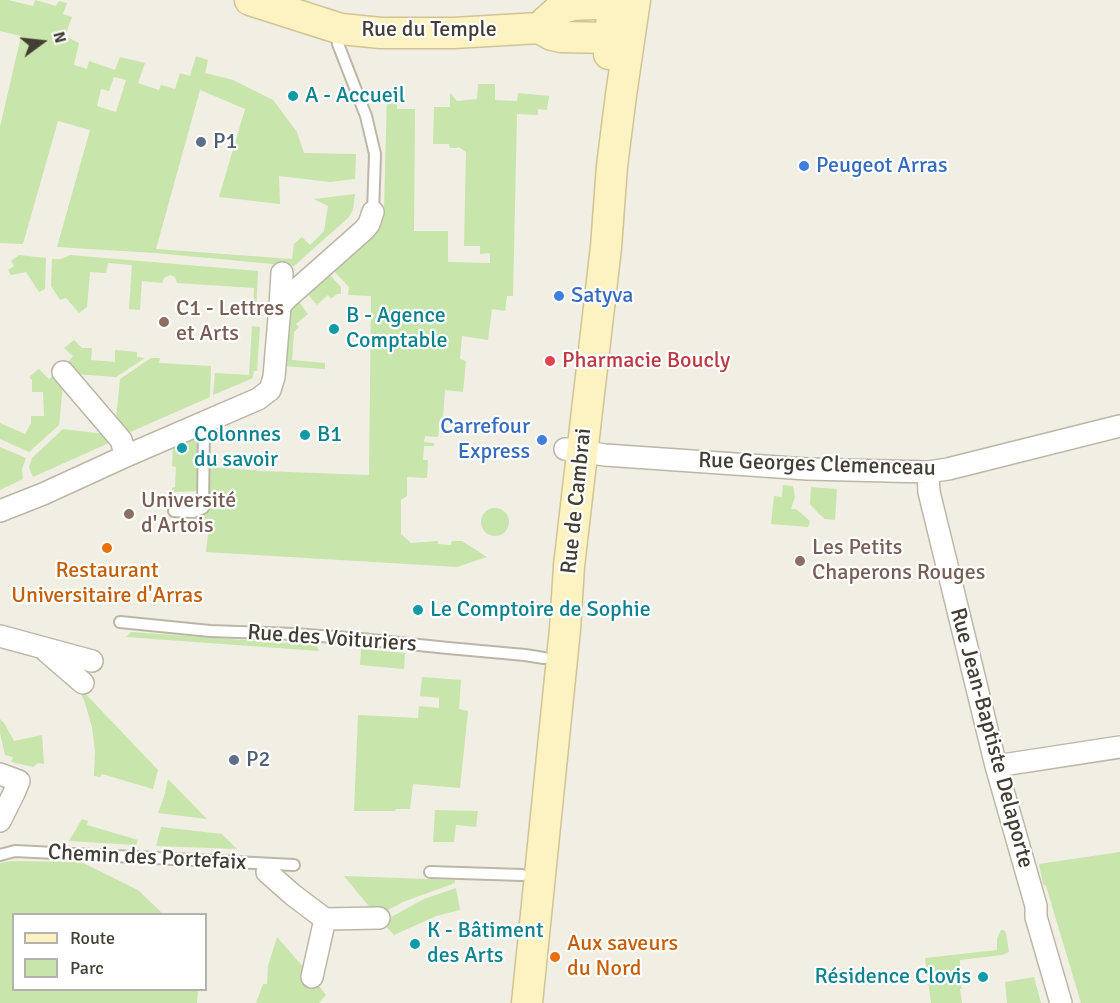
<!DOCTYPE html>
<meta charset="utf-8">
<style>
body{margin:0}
#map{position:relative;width:1120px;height:1003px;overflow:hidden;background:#f1eee3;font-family:Signika,sans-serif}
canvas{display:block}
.legend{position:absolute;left:12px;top:913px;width:195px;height:78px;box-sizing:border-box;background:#fff;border:2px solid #b4b2ae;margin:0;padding:8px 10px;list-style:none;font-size:18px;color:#433e34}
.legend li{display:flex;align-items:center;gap:12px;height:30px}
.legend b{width:30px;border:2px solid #b4b2ae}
.north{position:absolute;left:12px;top:12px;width:60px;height:60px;-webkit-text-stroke:4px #fff;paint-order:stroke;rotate:75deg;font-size:16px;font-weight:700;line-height:24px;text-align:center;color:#433e34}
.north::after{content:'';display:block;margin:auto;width:21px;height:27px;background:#433e34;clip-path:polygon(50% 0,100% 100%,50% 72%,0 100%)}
</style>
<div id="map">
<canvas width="1120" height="1003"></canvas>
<ul class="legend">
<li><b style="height:8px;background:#fdf2c1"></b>Route</li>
<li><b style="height:16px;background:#c8e5ac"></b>Parc</li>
</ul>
<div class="north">N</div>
</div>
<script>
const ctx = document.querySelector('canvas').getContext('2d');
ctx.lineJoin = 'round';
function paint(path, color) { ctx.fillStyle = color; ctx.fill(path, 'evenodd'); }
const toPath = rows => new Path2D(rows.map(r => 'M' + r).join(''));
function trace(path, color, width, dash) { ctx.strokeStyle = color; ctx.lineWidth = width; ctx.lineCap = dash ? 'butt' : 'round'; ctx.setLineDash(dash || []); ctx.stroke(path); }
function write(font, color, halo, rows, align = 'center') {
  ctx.font = font + ' Signika,sans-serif'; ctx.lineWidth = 4.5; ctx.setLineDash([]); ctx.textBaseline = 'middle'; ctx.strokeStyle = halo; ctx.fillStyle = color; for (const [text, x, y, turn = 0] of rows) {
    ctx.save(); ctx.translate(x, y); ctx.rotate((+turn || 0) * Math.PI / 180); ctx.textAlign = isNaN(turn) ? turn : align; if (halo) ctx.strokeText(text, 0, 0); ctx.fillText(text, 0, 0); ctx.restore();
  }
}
const green = toPath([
 [0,0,8,0,33,6,35,0,56,6,59,1,67,3,63,14,72,17,65,36,79,43,74,65,87,69,89,61,115,70,120,57,145,63,138,83,159,90,161,85,175,89,180,73,190,76,196,56,208,60,205,73,233,80,273,100,297,132,304,153,356,154,355,179,330,182,279,176,280,204,219,197,245,109,200,90,156,249,292,259,294,244,302,237,310,245,324,231,328,206,314,199,355,194,353,210,348,218,294,266,155,253,57,247,90,130,58,121,23,244,0,243,0,127,21,36,0,31],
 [114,77,126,80,116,112,97,106,101,89,109,91],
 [478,84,495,84,495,100,517,101,518,93,549,96,547,110,538,109,538,115,517,114,513,296,507,296,505,311,492,309,488,340,462,336,460,359,466,361,463,392,445,390,443,418,440,419,438,437,425,436,424,442,434,443,434,446,424,446,423,460,428,460,427,478,407,477,407,496,401,500,401,534,411,543,438,541,438,544,451,545,452,541,462,541,487,557,457,567,206,552,209,525,190,524,208,509,209,467,262,471,369,475,371,296,348,295,349,287,333,270,374,234,384,210,387,92,397,92,397,109,415,109,414,231,448,231,448,262,490,263,490,253,480,254,480,246,464,246,466,152,459,147,457,148,450,148,449,144,433,144,434,107,450,107,450,93,457,101,477,99],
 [19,255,46,258,45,289,39,292,26,272,11,275,8,270,14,266,11,261],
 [70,255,258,271,256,313,253,312,254,288,177,283,175,277,170,275,164,278,162,283,142,281,140,310,129,309,132,265,108,263,106,273,90,272,87,307,79,313,66,298,60,300,51,286,52,259,61,259],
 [328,273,341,287,341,294,337,294,331,299,328,295,317,305,307,293],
 [299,302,308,314,296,324,299,327,294,332,292,360,325,363,325,369,282,366,285,318,291,309],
 [252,326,260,327,257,371,254,371,253,377,251,379,213,395,215,373,249,375],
 [74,340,82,348,92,348,91,360,115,362,115,350,137,352,137,357,145,358,116,377,75,374,66,364,73,356,64,348],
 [151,358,160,358,159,363,211,366,210,397,128,433,116,418,120,379],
 [39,369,49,379,54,374,63,385,59,425,29,452,0,439,0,423,25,434,31,423,31,416,44,416,43,392,32,392,32,380,29,377],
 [63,429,105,434,109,443,33,477,29,467,32,458],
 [198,434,200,436,199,491,172,492,172,488,175,487,176,467,172,466,173,446],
 [0,447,26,458,22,469,23,479,0,490],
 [783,485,793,486,795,497,791,509,796,509,810,521,808,527,771,524,774,496,782,497],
 [811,487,837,489,835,520,825,519,819,514,810,504],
 '481 522a14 14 0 1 1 28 0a14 14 0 1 1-28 0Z',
 [131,632,285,643,315,643,319,651,126,637],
 [361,649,405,653,404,669,360,665],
 [422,677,461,680,459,709,468,711,460,788,413,784,410,809,396,809,395,811,354,811,358,715,418,718,419,706,439,708,439,698,420,696],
 [78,686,158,770,153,789,102,774,100,777,94,776,95,751,92,727,85,703],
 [0,719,4,723,14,741,42,735,44,764,38,763,33,767,11,762,13,757,5,755,0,733],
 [168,779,207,819,158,813,164,797],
 [435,810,478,811,476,827,456,825,454,842,433,842],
 [82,819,88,821,87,825,138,840,136,845,69,841],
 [161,827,222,834,237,849,156,846],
 [1120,852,1120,1003,1081,1003,1046,886,1043,884,1039,864],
 [11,861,81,862,138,890,163,914,14,914,14,990,198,990,197,1003,0,1003,0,863],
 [344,876,455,880,455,883,403,902,377,916],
 [456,888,460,910,436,916,394,935,382,922,424,899],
 [1001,930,1004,930,1006,933,1009,952,1002,955,960,960,960,971,962,972,963,985,961,985,962,989,960,989,962,1003,931,1003,925,958,997,950,997,939],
 [277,937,312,977,326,995,319,1003,256,1003,263,984,267,984,268,966],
 [1034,977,1041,1003,1007,1003,1005,982]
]);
const lane = toPath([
 [341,30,338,44,366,116,375,154,373,212],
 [174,511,193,512,203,508,204,422],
 [120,622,210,631,294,634,361,639,448,648,525,655,544,658],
 [0,855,15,851,294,865],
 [430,872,522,875]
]);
const street = toPath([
 [280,306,282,273],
 [63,372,121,440,126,456],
 [565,449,605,455,807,469,928,472,948,469,1120,426],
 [928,472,929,492,996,766,1036,906,1036,917,1061,1003],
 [0,511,43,494,126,456,258,399,270,390,274,377,280,306,286,299,364,230,369,224,373,212],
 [0,636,92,661],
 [47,652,83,683],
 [996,766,1120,747],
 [0,774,19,781,14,793,0,821],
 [267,872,293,895,325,919,379,918],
 [312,977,325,919]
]);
const secondary = toPath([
 [250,0,341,29,381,33,454,33,539,28,552,35,561,37,611,38,621,37,628,31],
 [539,28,560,9,573,5,613,3,626,13,627,16],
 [609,54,613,0],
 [527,1003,565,629,569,566,606,247,612,166,621,95,635,0]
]);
const markers = [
 [293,96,6,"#0f9aa8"],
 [201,142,6,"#5c6f8a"],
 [804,166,6,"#3f7fe0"],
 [559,296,6,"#3f7fe0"],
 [164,322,6,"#8d6e63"],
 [334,329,6,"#0f9aa8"],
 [550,361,6,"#e0444e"],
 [305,435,6,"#0f9aa8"],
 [542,440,6,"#3f7fe0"],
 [182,448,6,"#0f9aa8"],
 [129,514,6,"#8d6e63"],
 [107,548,6,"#e8710a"],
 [800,561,6,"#8d6e63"],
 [418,610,6,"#0f9aa8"],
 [234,760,6,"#5c6f8a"],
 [415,944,6,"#0f9aa8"],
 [555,957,6,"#e8710a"],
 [983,977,6,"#0f9aa8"]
];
const streetNames = [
 ["Rue du Temple",429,30],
 ["Rue Georges Clemenceau",817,465,2],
 ["Rue de Cambrai",577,501,-84],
 ["Rue des Voituriers",332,639,4],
 ["Rue Jean-Baptiste Delaporte",991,738,75],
 ["Chemin des Portefaix",147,858,3]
];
const cultureNames = [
 ["A - Accueil",305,96],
 ["B - Agence",346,316],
 ["Comptable",346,341],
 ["Colonnes",194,435],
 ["du savoir",194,460],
 ["B1",317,435],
 ["Le Comptoire de Sophie",430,610],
 ["K - Bâtiment",427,931],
 ["des Arts",427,956],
 ["Résidence Clovis",971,977,"right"]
];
const serviceNames = [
 ["P1",213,142],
 ["P2",246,760]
];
const shopNames = [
 ["Peugeot Arras",816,166],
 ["Satyva",571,296],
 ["Carrefour",530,427,"right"],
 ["Express",530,452,"right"]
];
const educationNames = [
 ["C1 - Lettres",176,309],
 ["et Arts",176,334],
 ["Université",141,501],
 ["d'Artois",141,526],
 ["Les Petits",812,548],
 ["Chaperons Rouges",812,573]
];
const healthNames = [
 ["Pharmacie Boucly",562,361]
];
const foodNames = [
 ["Restaurant",107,571],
 ["Universitaire d'Arras",107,596],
 ["Aux saveurs",567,944,"left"],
 ["du Nord",567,969,"left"]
];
paint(green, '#c8e5ac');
trace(lane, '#bcb6a6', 14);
trace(street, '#bcb6a6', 24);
trace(secondary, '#d1c494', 33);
trace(lane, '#fff', 10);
trace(street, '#fff', 21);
trace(secondary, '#fdf2c1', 30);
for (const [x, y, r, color] of markers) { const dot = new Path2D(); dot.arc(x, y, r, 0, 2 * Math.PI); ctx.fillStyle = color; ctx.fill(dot); trace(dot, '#fff', 2); }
write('22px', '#433e34', '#fff', streetNames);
write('22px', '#0d838f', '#fff', cultureNames, 'left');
write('22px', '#4e5e75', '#fff', serviceNames, 'left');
write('22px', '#366cbe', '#fff', shopNames, 'left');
write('22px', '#785e54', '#fff', educationNames, 'left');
write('22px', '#be3a42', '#fff', healthNames, 'left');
write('22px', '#c56008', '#fff', foodNames);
</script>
